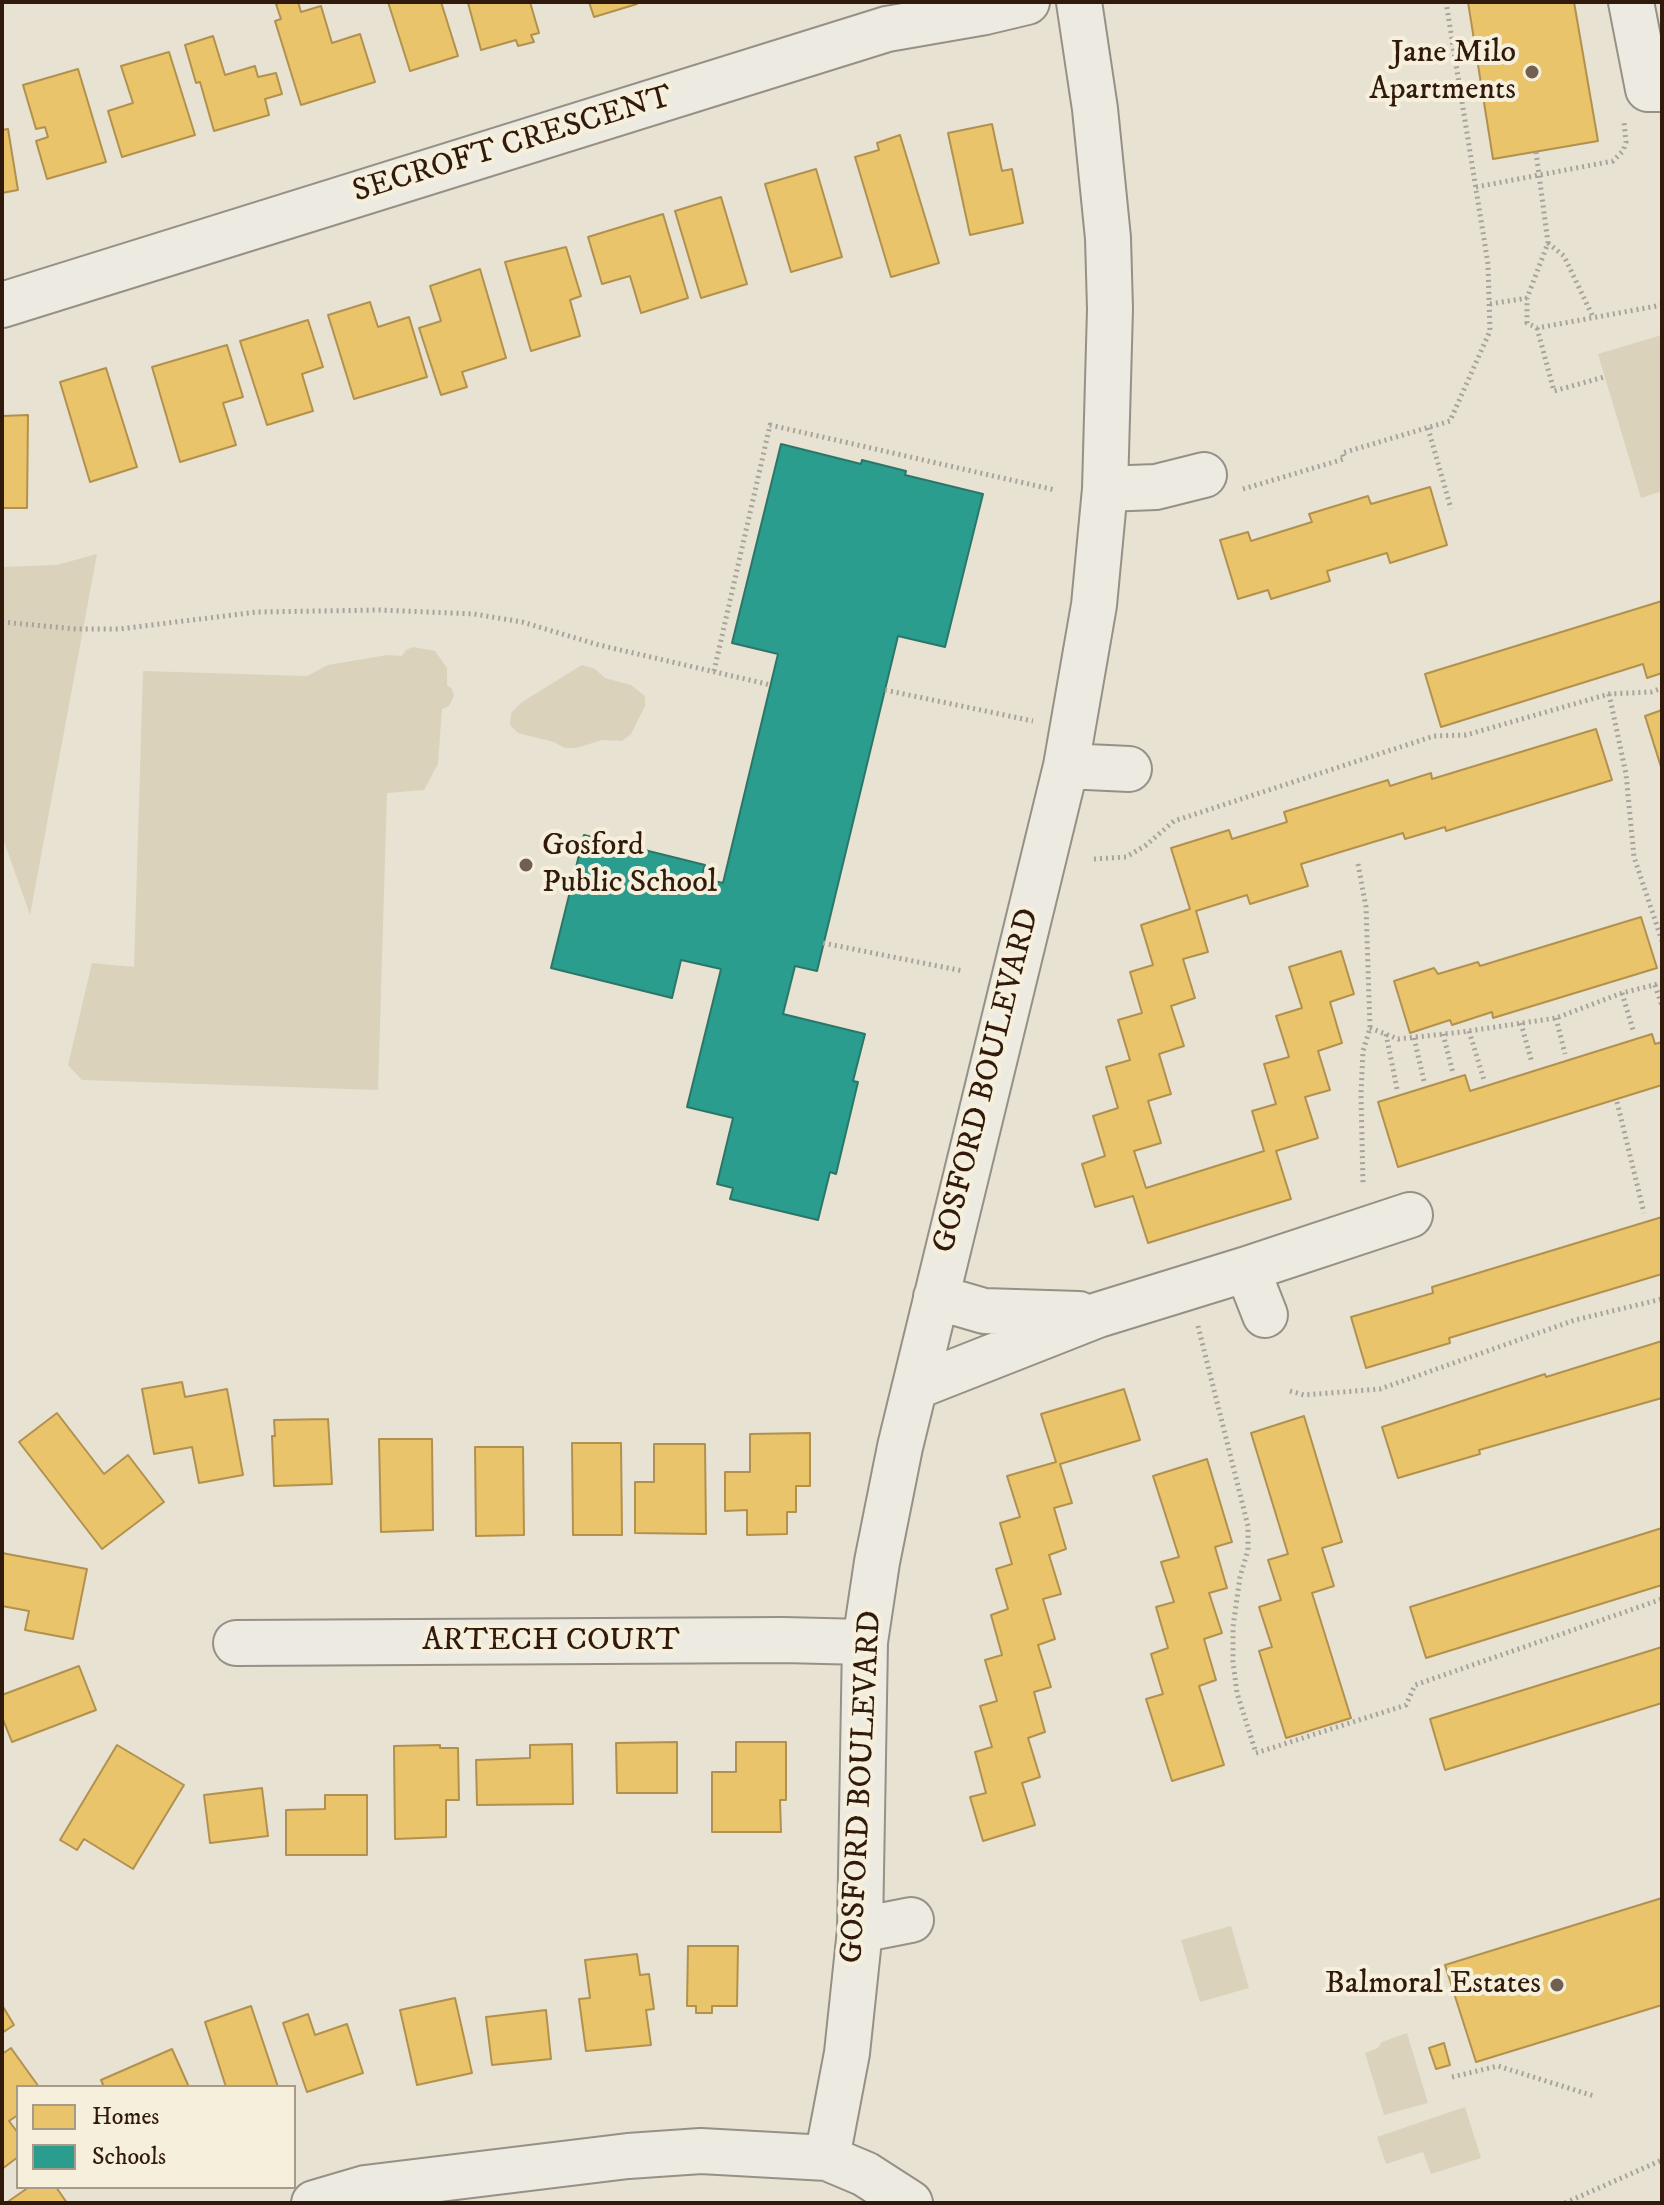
<!DOCTYPE html>
<style>
body{margin:0}
#map{position:relative;width:1664px;height:2205px;overflow:hidden;background:#e7e2d2;font-family:"IM FELL DW Pica",serif}
canvas{display:block}
.frame{position:absolute;inset:0;border:4px solid #311a0b;pointer-events:none}
.legend{position:absolute;left:16px;top:2085px;width:280px;height:104px;box-sizing:border-box;background:#f5efdc;border:2px solid #a79a88;margin:0;padding:10px 14px;list-style:none;font-size:24px;color:#311a0b}
.legend li{display:flex;align-items:center;gap:16px;height:40px}
.legend b{width:40px;border:2px solid #a79a88}
</style>
<div id="map">
<canvas width="1664" height="2205"></canvas>
<div class="frame"></div>
<ul class="legend">
<li><b style="height:22px;background:#e9c46a"></b>Homes</li>
<li><b style="height:22px;background:#2a9d8f"></b>Schools</li>
</ul>
</div>
<script>
const ctx = document.querySelector('canvas').getContext('2d');
ctx.lineJoin = 'round';
function paint(path, color) { ctx.fillStyle = color; ctx.fill(path, 'evenodd'); }
const toPath = rows => new Path2D(rows.map(r => 'M' + r).join(''));
function trace(path, color, width, dash) { ctx.strokeStyle = color; ctx.lineWidth = width; ctx.lineCap = dash ? 'butt' : 'round'; ctx.setLineDash(dash || []); ctx.stroke(path); }
function write(font, color, halo, rows, align = 'center') {
  ctx.font = font + ' "IM FELL DW Pica",serif'; ctx.lineWidth = 8; ctx.setLineDash([]); ctx.textBaseline = 'middle'; ctx.strokeStyle = halo; ctx.fillStyle = color; for (const [text, x, y, turn = 0] of rows) {
    ctx.save(); ctx.translate(x, y); ctx.rotate((+turn || 0) * Math.PI / 180); ctx.textAlign = isNaN(turn) ? turn : align; if (halo) ctx.strokeText(text, 0, 0); ctx.fillText(text, 0, 0); ctx.restore();
  }
}
const green = toPath([
 [1662,335,1662,491,1641,498,1598,354],
 [97,554,30,915,2,836,2,567,57,565],
 [413,647,435,651,447,668,447,685,452,689,454,696,449,706,442,709,438,764,424,790,387,793,378,1090,82,1080,68,1065,92,963,134,967,143,671,307,676,328,665,387,655,402,656,406,650],
 [582,665,595,669,605,678,631,685,645,696,645,706,631,734,622,741,602,740,576,748,565,748,554,742,518,733,510,725,511,713,522,702],
 [1231,1926,1249,1988,1200,2002,1181,1940],
 [1407,2033,1428,2103,1384,2115,1365,2053,1378,2048,1382,2042],
 [1465,2107,1481,2158,1431,2174,1423,2152,1386,2164,1377,2137]
]);
const homes = toPath([
 [282,2,298,2,301,12,321,6,332,43,360,34,375,82,301,105,275,21,281,19,276,4,282,2],
 [388,2,441,2,458,56,410,71,388,2],
 [530,2,539,33,531,35,534,42,518,46,516,40,481,50,468,3,530,2],
 [589,2,636,2,637,4,594,17,589,2],
 [1468,2,1574,2,1598,141,1493,159,1468,2],
 [213,36,225,75,255,66,258,77,276,73,282,94,265,99,269,115,214,131,200,82,196,83,185,45,213,36],
 [169,52,195,135,122,157,108,111,133,103,121,66,169,52],
 [78,69,106,162,47,179,36,141,48,137,45,127,36,129,23,85,78,69],
 [992,124,1002,171,1012,169,1023,223,970,235,948,133,992,124],
 [8,129,18,190,2,193,2,130,8,129],
 [900,135,939,263,891,277,855,157,879,150,877,143,900,135],
 [816,169,842,257,791,272,765,184,816,169],
 [721,197,747,284,701,298,675,211,721,197],
 [663,214,688,298,641,313,630,276,602,284,588,237,663,214],
 [566,247,581,296,570,300,580,336,531,351,505,262,566,247],
 [480,269,506,358,462,372,467,387,441,395,419,328,441,321,430,286,480,269],
 [370,302,378,327,409,317,427,377,354,399,328,315,370,302],
 [308,320,323,367,302,374,313,411,267,425,240,341,308,320],
 [227,345,243,397,223,403,236,445,180,462,152,367,227,345],
 [106,368,137,467,90,482,60,382,106,368],
 [28,415,27,508,2,508,2,416,28,415],
 [1430,487,1447,545,1390,563,1387,553,1327,571,1330,581,1271,599,1268,590,1238,599,1220,540,1248,532,1251,541,1312,522,1309,514,1368,496,1371,504,1430,487],
 [1662,601,1662,673,1647,678,1643,664,1441,727,1425,674,1662,601],
 [1662,710,1662,770,1645,716,1662,710],
 [1596,729,1612,780,1446,831,1445,827,1405,839,1403,833,1301,864,1308,886,1250,904,1247,895,1196,911,1208,952,1183,959,1195,998,1171,1006,1184,1046,1159,1054,1171,1094,1148,1101,1161,1143,1134,1151,1146,1188,1264,1151,1252,1111,1276,1104,1264,1064,1289,1057,1276,1016,1302,1008,1289,967,1341,951,1354,994,1330,1002,1342,1043,1318,1051,1330,1090,1305,1097,1318,1138,1276,1151,1291,1199,1148,1243,1133,1196,1095,1207,1082,1164,1105,1156,1093,1116,1118,1108,1106,1067,1130,1060,1118,1020,1142,1013,1130,972,1153,965,1141,925,1190,909,1171,848,1229,830,1232,839,1287,822,1284,812,1388,780,1390,786,1431,773,1432,779,1596,729],
 [1641,917,1657,968,1493,1018,1492,1012,1452,1025,1450,1020,1410,1033,1394,981,1434,968,1438,974,1478,962,1480,966,1641,917],
 [1652,1034,1655,1044,1662,1042,1662,1085,1398,1167,1378,1102,1465,1075,1470,1091,1652,1034],
 [1662,1217,1662,1274,1449,1338,1450,1343,1366,1368,1351,1317,1433,1293,1432,1287,1662,1217],
 [1662,1341,1662,1398,1479,1450,1480,1454,1398,1478,1382,1427,1545,1374,1546,1377,1662,1341],
 [182,1382,185,1397,227,1389,243,1475,199,1483,192,1447,154,1454,142,1389,182,1382],
 [1124,1389,1140,1440,1060,1464,1072,1503,1054,1508,1066,1549,1049,1555,1061,1594,1043,1599,1055,1639,1038,1645,1051,1687,1034,1692,1045,1732,1028,1738,1040,1777,1022,1783,1035,1825,983,1841,970,1797,986,1793,975,1752,992,1747,980,1706,997,1701,985,1660,1002,1655,991,1615,1008,1609,996,1569,1012,1564,1000,1523,1020,1517,1007,1476,1056,1462,1041,1414,1124,1389],
 [57,1413,104,1474,128,1455,164,1502,102,1549,19,1442,57,1413],
 [1304,1416,1342,1542,1322,1548,1334,1586,1312,1593,1351,1718,1286,1738,1259,1651,1272,1647,1259,1607,1281,1600,1268,1560,1288,1554,1251,1433,1304,1416],
 [328,1419,332,1484,274,1486,272,1436,275,1436,274,1420,328,1419],
 [810,1433,810,1486,796,1486,796,1512,787,1512,787,1534,747,1535,747,1510,725,1511,725,1472,750,1472,750,1434,810,1433],
 [379,1439,432,1439,433,1530,381,1532,379,1439],
 [572,1443,621,1443,622,1535,573,1535,572,1443],
 [654,1444,705,1444,706,1534,635,1533,635,1482,654,1482,654,1444],
 [475,1447,523,1447,524,1535,476,1536,475,1447],
 [1207,1459,1232,1542,1215,1547,1227,1588,1209,1593,1222,1633,1204,1639,1216,1680,1199,1686,1224,1765,1172,1781,1146,1699,1163,1694,1151,1654,1168,1648,1156,1607,1174,1602,1161,1562,1179,1557,1153,1476,1207,1459],
 [1662,1528,1662,1585,1426,1658,1410,1607,1662,1528],
 [2,1553,87,1569,73,1639,25,1630,29,1611,2,1606,2,1553],
 [1662,1647,1662,1703,1445,1770,1430,1719,1662,1647],
 [79,1666,96,1710,12,1742,2,1717,2,1695,79,1666],
 [677,1742,677,1793,617,1793,616,1743,677,1742],
 [736,1742,786,1742,786,1800,780,1800,781,1832,712,1832,712,1772,736,1772,736,1742],
 [572,1744,573,1804,477,1805,476,1760,530,1758,530,1745,572,1744],
 [117,1745,184,1785,133,1869,84,1839,77,1850,60,1840,117,1745],
 [440,1745,440,1748,458,1748,459,1800,446,1800,446,1837,395,1839,394,1746,440,1745],
 [262,1788,268,1836,210,1843,204,1795,262,1788],
 [325,1795,367,1795,367,1855,286,1855,286,1810,325,1809,325,1795],
 [1662,1898,1662,2005,1476,2062,1445,1965,1662,1898],
 [688,1946,738,1946,737,2006,712,2006,712,2013,696,2013,696,2006,687,2006,688,1946],
 [637,1954,640,1975,649,1974,654,2009,646,2010,651,2045,586,2051,579,1999,590,1998,585,1960,637,1954],
 [455,1998,472,2073,417,2085,400,2010,455,1998],
 [2,2005,14,2025,2,2033,2,2005],
 [251,2006,278,2087,226,2087,205,2022,251,2006],
 [546,2010,551,2059,492,2065,486,2017,546,2010],
 [308,2014,315,2035,347,2024,363,2073,307,2092,283,2023,308,2014],
 [1444,2043,1450,2065,1436,2069,1429,2048,1444,2043],
 [11,2048,39,2087,18,2087,18,2115,9,2121,18,2133,18,2157,2,2169,2,2054,11,2048],
 [172,2049,189,2087,104,2087,101,2080,172,2049],
 [29,2187,56,2187,67,2203,6,2203,29,2187]
]);
const schools = toPath([
 [781,444,861,464,862,460,906,471,905,475,983,494,945,647,898,636,817,971,795,966,783,1014,865,1034,853,1081,858,1082,836,1174,830,1172,818,1220,730,1199,733,1188,717,1184,733,1118,687,1107,721,969,681,960,672,998,551,968,584,835,705,865,701,878,723,883,778,654,732,643,781,444]
]);
const path = toPath([
 [1536,152,1548,243,1527,298,1527,323,1537,328,1662,305],
 [1476,187,1613,161,1623,151,1626,142,1624,122],
 [1548,243,1564,256,1593,317],
 [1490,304,1527,298],
 [1537,328,1554,391,1604,377],
 [1428,428,1451,509],
 [1243,489,1344,459,1342,453,1450,421,1490,331,1488,264,1446,2],
 [2,622,76,629,119,629,257,612,380,610,474,614,522,622,599,645,771,685],
 [714,671,770,425,1055,490],
 [885,690,1033,721],
 [1609,694,1626,774,1634,857,1662,941],
 [1094,859,1126,857,1145,846,1174,821,1434,736,1466,735,1609,694,1651,692,1662,688],
 [1358,864,1366,907,1370,1028,1363,1051,1361,1095,1363,1185],
 [823,943,963,971],
 [1655,985,1662,1006],
 [1622,993,1633,1030],
 [1556,1018,1565,1054],
 [1521,1023,1532,1063],
 [1370,1028,1398,1039,1462,1032,1556,1018,1622,993,1662,983],
 [1469,1031,1484,1080],
 [1386,1034,1397,1089],
 [1443,1034,1453,1073],
 [1414,1038,1424,1081],
 [1617,1102,1644,1213],
 [1198,1326,1248,1526,1248,1550,1240,1577,1233,1627,1233,1662,1237,1693,1256,1753,1406,1705,1415,1685,1662,1599],
 [1290,1391,1304,1395,1380,1389,1575,1320,1662,1299],
 [1452,2077,1498,2066,1594,2096],
 [1565,2203,1662,2160]
]);
const minor = toPath([
 [1631,2,1648,89,1662,89],
 [2,305,887,29,985,12,1027,2],
 [1105,489,1156,487,1204,475],
 [1066,766,1129,769],
 [1247,1269,1265,1315],
 [936,1297,984,1311,1079,1314],
 [915,1387,1098,1315,1247,1269,1410,1215],
 [236,1643,783,1640,865,1642],
 [860,1930,911,1920],
 [827,2158,847,2053,860,1930,865,1642,877,1562,900,1447,1066,766,1094,605,1105,489,1110,309,1108,238,1095,109,1079,2],
 [314,2203,365,2188,628,2156,701,2151,827,2158,865,2174,910,2203]
]);
const markers = [
 [1532,72,8,"#716051"],
 [526,865,8,"#716051"],
 [1557,1985,8,"#716051"]
];
const poiNames = [
 ["Jane Milo",1516,54],
 ["Apartments",1516,91],
 ["Gosford",542,847,"left"],
 ["Public School",542,884,"left"],
 ["Balmoral Estates",1541,1985]
];
const streetNames = [
 ["SECROFT CRESCENT",513,146,-17],
 ["GOSFORD BOULEVARD",988,1081,-76],
 ["ARTECH COURT",551,1642],
 ["GOSFORD BOULEVARD",863,1787,-87]
];
paint(green, '#dad2bb');
paint(homes, '#e9c46a');
trace(homes, '#b2914e', 2);
paint(schools, '#2a9d8f');
trace(schools, '#2c7667', 2);
trace(minor, '#969086', 48);
trace(path, '#a8a39c', 5, [2, 4]);
trace(minor, '#eceae1', 44);
for (const [x, y, r, color] of markers) { const dot = new Path2D(); dot.arc(x, y, r, 0, 2 * Math.PI); ctx.fillStyle = color; ctx.fill(dot); trace(dot, '#f5efdc', 3); }
write('32px', '#311a0b', '#f5efdc', poiNames, 'right');
write('32px', '#311a0b', '#f5efdc', streetNames);
</script>
